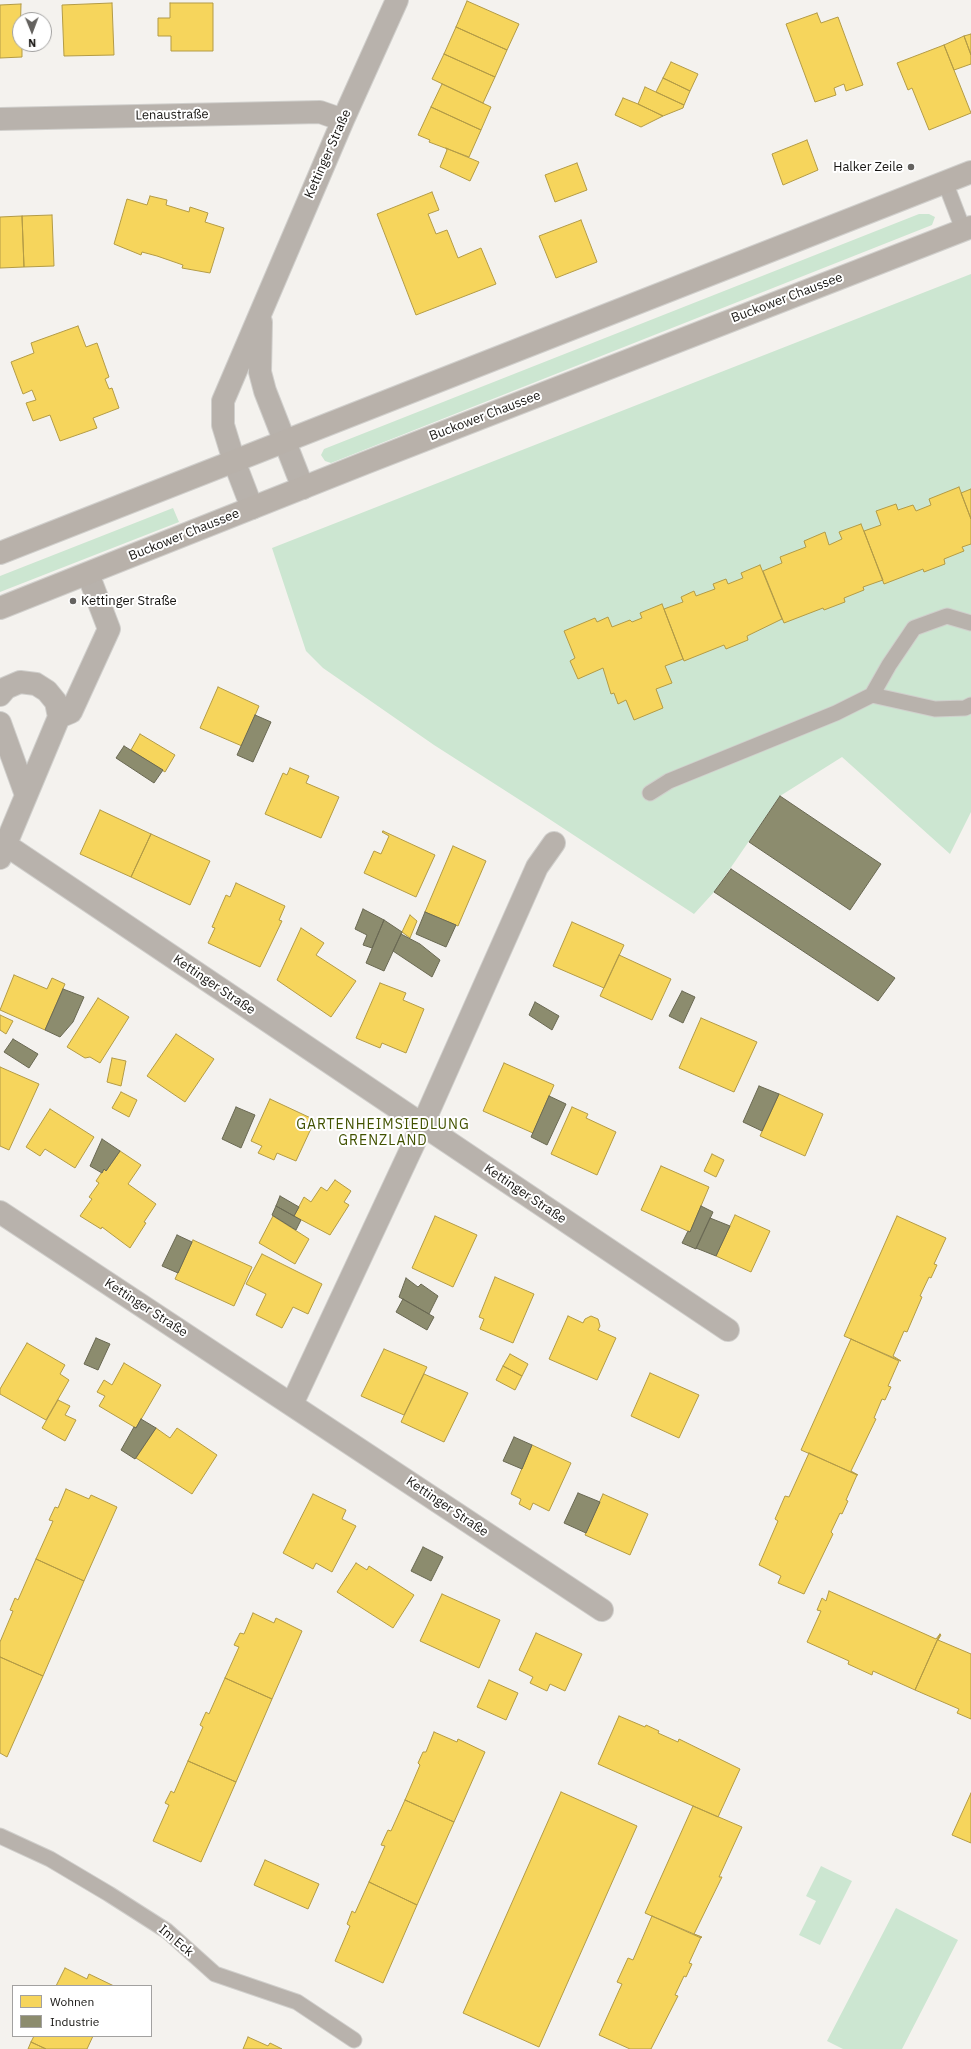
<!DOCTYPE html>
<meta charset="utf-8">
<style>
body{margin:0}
#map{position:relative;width:971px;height:2049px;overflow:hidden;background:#f4f2ee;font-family:"IBM Plex Sans",sans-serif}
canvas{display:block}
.legend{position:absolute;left:12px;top:1985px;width:140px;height:52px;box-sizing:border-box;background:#fff;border:1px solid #a2a1a0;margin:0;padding:5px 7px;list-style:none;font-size:12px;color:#171512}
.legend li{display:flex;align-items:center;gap:8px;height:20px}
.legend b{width:20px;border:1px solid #a2a1a0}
.north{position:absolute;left:12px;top:12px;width:40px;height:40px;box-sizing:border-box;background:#fff;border:1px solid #a2a1a0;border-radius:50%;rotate:179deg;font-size:11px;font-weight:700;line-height:16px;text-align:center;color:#171512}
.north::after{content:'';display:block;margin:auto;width:14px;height:18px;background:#64625f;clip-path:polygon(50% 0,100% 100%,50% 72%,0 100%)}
</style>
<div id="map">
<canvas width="971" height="2049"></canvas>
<ul class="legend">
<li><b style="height:11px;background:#f6d55c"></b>Wohnen</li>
<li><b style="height:11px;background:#8c8c6e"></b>Industrie</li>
</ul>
<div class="north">N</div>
</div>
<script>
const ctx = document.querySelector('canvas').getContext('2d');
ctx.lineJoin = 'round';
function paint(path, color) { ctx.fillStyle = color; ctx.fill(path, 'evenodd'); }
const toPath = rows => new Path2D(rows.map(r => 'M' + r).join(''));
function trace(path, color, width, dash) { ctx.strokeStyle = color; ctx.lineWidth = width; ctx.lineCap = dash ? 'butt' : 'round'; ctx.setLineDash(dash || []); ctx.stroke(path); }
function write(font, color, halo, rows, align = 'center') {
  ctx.font = font + ' "IBM Plex Sans",sans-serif'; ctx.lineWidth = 4; ctx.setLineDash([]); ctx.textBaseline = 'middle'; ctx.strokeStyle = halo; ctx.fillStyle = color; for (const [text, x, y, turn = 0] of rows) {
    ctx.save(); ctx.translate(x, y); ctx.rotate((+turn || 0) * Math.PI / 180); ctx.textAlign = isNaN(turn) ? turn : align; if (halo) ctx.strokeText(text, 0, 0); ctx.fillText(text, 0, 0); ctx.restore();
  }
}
const green = toPath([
 [919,214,929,214,935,217,932,225,331,463,325,461,321,455,324,449],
 [971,274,971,812,950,854,842,757,780,796,714,892,694,914,537,811,434,745,323,668,306,651,272,548],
 [173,508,179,522,0,592,0,576],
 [821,1866,852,1881,820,1945,799,1935,816,1901,806,1896],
 [896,1908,958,1940,902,2049,843,2049,827,2041]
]);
const homes = toPath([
 [467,1,519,24,507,50,456,27,467,1],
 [112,3,114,55,64,56,62,5,112,3],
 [170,3,213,3,213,51,171,51,171,36,158,36,158,18,170,18,170,3],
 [21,4,20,44,22,44,22,57,0,58,0,5,21,4],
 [817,13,821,23,838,17,863,85,846,91,844,84,834,88,836,95,815,102,786,24,817,13],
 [456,27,507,50,495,77,444,54,456,27],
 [971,34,971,55,964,36,971,34],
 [964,36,971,55,971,64,954,70,944,45,964,36],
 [944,45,971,113,929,130,912,88,908,90,897,63,944,45],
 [444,54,495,77,483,103,432,79,444,54],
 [671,62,698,74,690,91,663,78,671,62],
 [663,78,690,91,684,105,656,92,663,78],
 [442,84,491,107,481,130,431,107,442,84],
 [645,87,684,105,683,108,663,116,638,104,645,87],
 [623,98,638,104,663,116,641,127,615,115,623,98],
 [431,107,481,130,469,157,429,142,430,140,418,135,431,107],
 [807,140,818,170,783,185,772,154,807,140],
 [446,148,479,162,470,181,440,167,447,150,446,148],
 [577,163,587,190,555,202,545,175,577,163],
 [432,192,439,210,428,214,436,234,447,230,458,258,481,248,496,284,416,315,377,214,432,192],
 [150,196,167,200,166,205,189,212,190,207,208,213,205,222,224,228,210,273,182,268,183,265,157,256,142,252,141,255,114,244,127,199,147,205,150,196],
 [52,215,54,266,24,267,22,216,52,215],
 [22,216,24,267,0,268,0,217,22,216],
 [581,220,597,262,556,278,539,236,581,220],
 [78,326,86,347,97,343,109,377,105,379,109,389,112,388,119,408,93,418,97,428,60,441,50,415,33,421,26,403,36,400,32,390,23,394,11,362,34,353,31,343,78,326],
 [959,487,971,519,971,544,962,547,964,551,944,559,945,564,924,572,923,569,884,584,864,531,881,525,876,511,896,504,898,510,913,505,916,511,931,505,929,499,959,487],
 [971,489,971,519,961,493,971,489],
 [861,524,883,580,863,587,864,590,844,598,845,602,824,610,823,608,784,623,763,571,782,563,780,557,806,547,804,541,825,532,829,545,842,539,839,532,861,524],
 [760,565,782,619,747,636,748,640,726,649,724,645,684,661,664,609,683,602,681,597,694,591,696,596,715,589,713,584,726,579,728,584,743,578,741,573,760,565],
 [662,604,683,659,665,666,672,683,656,689,663,708,634,720,626,700,618,704,614,693,611,694,603,668,578,679,570,661,575,658,564,631,595,618,597,622,608,617,612,627,630,620,632,622,642,618,640,613,662,604],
 [218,687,259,706,242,746,200,728,218,687],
 [140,734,175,755,165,772,131,750,140,734],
 [290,768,309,776,306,783,339,797,321,838,265,814,283,773,287,775,290,768],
 [100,810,151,834,131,877,80,854,100,810],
 [383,831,435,855,416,897,364,873,374,851,381,854,389,836,382,832,383,831],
 [151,834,210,861,190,905,131,877,151,834],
 [453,846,486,861,458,926,425,912,453,846],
 [236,883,285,906,279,920,282,921,260,967,208,943,215,928,212,927,226,895,230,897,236,883],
 [410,915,417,921,410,938,402,932,410,915],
 [572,922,624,945,604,988,553,966,572,922],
 [301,928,324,943,316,955,356,981,331,1017,277,980,301,928],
 [619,955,671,979,652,1020,600,996,619,955],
 [14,975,47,989,52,978,65,984,45,1030,0,1010,14,975],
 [380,983,406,993,403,1000,424,1009,406,1053,382,1043,380,1048,356,1038,380,983],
 [98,998,129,1017,100,1063,90,1057,85,1058,67,1047,98,998],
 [0,1015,13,1021,6,1034,0,1030,0,1015],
 [701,1018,757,1042,734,1092,679,1068,701,1018],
 [176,1034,214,1059,185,1102,147,1076,176,1034],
 [112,1058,126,1061,121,1086,107,1082,112,1058],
 [504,1063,554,1085,533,1133,483,1111,504,1063],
 [0,1067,39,1084,9,1150,0,1146,0,1067],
 [121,1092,137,1100,129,1117,112,1108,121,1092],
 [779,1094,823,1114,805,1156,760,1136,779,1094],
 [270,1099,315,1120,296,1161,277,1153,274,1160,258,1153,262,1146,251,1141,270,1099],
 [572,1107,588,1114,586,1118,616,1132,597,1175,551,1154,572,1107],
 [50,1109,94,1137,75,1168,45,1149,40,1156,26,1147,50,1109],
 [120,1151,141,1165,128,1184,156,1204,144,1222,146,1223,130,1248,102,1227,101,1229,80,1216,92,1199,89,1197,99,1183,96,1181,104,1169,106,1171,120,1151],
 [712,1154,724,1160,716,1177,704,1171,712,1154],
 [661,1166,709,1187,690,1232,641,1210,661,1166],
 [335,1180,351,1191,344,1202,349,1205,330,1235,294,1216,304,1197,311,1202,321,1187,327,1191,335,1180],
 [735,1215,770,1231,751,1272,716,1256,735,1215],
 [273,1216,309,1239,295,1264,259,1243,273,1216],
 [435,1216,477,1235,453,1287,412,1268,435,1216],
 [897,1216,946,1238,934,1264,937,1265,931,1278,929,1277,920,1296,922,1297,907,1332,904,1331,893,1356,901,1361,844,1336,897,1216],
 [193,1240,252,1267,234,1306,175,1279,193,1240],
 [262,1254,322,1284,308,1314,293,1307,282,1328,256,1315,266,1294,246,1284,262,1254],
 [495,1277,534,1294,513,1343,480,1329,484,1319,479,1317,495,1277],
 [568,1316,583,1323,585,1319,591,1316,598,1319,600,1326,598,1330,616,1338,597,1380,549,1359,568,1316],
 [851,1339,899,1361,888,1386,891,1387,885,1400,882,1399,874,1418,876,1419,851,1471,858,1475,801,1450,851,1339],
 [27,1343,65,1365,60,1374,69,1380,46,1420,0,1394,0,1389,27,1343],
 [384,1349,427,1367,404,1415,361,1396,384,1349],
 [510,1354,528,1364,522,1376,503,1366,510,1354],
 [124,1363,161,1385,136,1428,99,1406,105,1396,97,1392,104,1380,112,1385,124,1363],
 [503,1366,522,1376,515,1390,496,1380,503,1366],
 [650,1373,699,1395,679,1438,631,1416,650,1373],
 [424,1374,468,1393,444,1442,401,1422,424,1374],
 [58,1400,70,1406,65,1415,76,1420,65,1441,42,1428,58,1400],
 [156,1428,170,1438,177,1428,217,1455,192,1494,136,1458,156,1428],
 [532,1445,571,1463,549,1511,533,1503,530,1510,519,1504,521,1499,511,1494,532,1445],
 [809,1453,857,1475,846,1500,848,1501,842,1514,840,1513,831,1532,833,1534,804,1594,778,1583,781,1576,759,1565,778,1521,775,1519,785,1496,789,1497,809,1453],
 [66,1489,89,1499,91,1495,117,1507,84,1581,36,1559,53,1521,49,1520,55,1507,58,1508,66,1489],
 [313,1494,346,1510,342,1519,356,1526,332,1572,316,1563,313,1569,283,1553,313,1494],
 [603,1494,648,1514,630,1555,585,1535,603,1494],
 [36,1559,84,1581,43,1676,0,1657,0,1642,13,1611,10,1610,15,1598,18,1600,36,1559],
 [356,1563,367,1570,369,1566,414,1595,393,1628,337,1592,356,1563],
 [829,1591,936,1639,940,1634,915,1690,873,1671,872,1675,848,1664,849,1661,807,1642,821,1611,817,1610,822,1598,826,1601,829,1591],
 [442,1594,500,1620,479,1668,420,1641,442,1594],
 [253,1613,274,1623,276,1618,302,1631,272,1699,225,1678,239,1647,234,1645,240,1633,244,1634,253,1613],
 [536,1633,582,1654,565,1691,550,1684,547,1691,530,1683,533,1677,519,1670,536,1633],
 [940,1634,941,1635,938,1640,971,1654,971,1719,957,1713,959,1709,915,1690,940,1634],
 [0,1657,43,1676,7,1757,0,1753,0,1657],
 [225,1678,272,1699,236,1782,188,1761,203,1727,200,1725,206,1712,209,1714,225,1678],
 [489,1680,518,1693,506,1720,477,1707,489,1680],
 [619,1716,645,1727,646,1725,659,1731,658,1733,678,1742,679,1739,740,1769,718,1817,598,1764,619,1716],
 [434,1732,457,1742,458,1739,485,1752,454,1822,405,1800,420,1765,418,1763,423,1752,426,1752,434,1732],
 [188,1761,236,1782,201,1862,153,1841,169,1805,165,1803,171,1791,174,1793,188,1761],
 [561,1792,637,1826,539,2047,463,2013,561,1792],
 [971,1793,971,1843,952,1835,971,1793],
 [405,1800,454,1822,417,1905,369,1882,385,1846,381,1845,388,1830,391,1831,405,1800],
 [693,1806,742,1827,719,1877,722,1877,694,1934,702,1937,701,1938,645,1913,693,1806],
 [265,1860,319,1884,308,1909,254,1885,265,1860],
 [369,1882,417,1905,383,1983,335,1961,350,1926,347,1924,352,1911,355,1913,369,1882],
 [652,1916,701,1937,689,1963,692,1964,686,1977,684,1976,675,1995,678,1996,651,2049,630,2049,599,2035,622,1984,617,1982,628,1958,633,1960,652,1916],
 [65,1968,87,1979,89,1974,114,1986,56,1986,65,1968],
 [34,2036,93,2036,87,2049,46,2049,31,2042,34,2036],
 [248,2037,268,2046,270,2043,282,2049,243,2049,248,2037],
 [31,2042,46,2049,28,2049,31,2042]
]);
const industry = toPath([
 [255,715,271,722,253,762,237,755,255,715],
 [124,746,163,770,154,783,116,758,124,746],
 [780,796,881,864,850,910,749,842,780,796],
 [731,869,895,978,878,1001,714,892,731,869],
 [363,909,384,920,372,948,363,945,367,935,355,929,363,909],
 [425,912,456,925,446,947,416,934,425,912],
 [384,920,402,932,384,971,366,963,384,920],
 [401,934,420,944,440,960,432,977,393,951,401,934],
 [63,989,84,997,73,1022,60,1037,45,1030,63,989],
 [682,991,695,997,683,1023,669,1016,682,991],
 [535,1002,559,1016,552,1030,529,1015,535,1002],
 [13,1039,38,1054,29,1068,4,1052,13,1039],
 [759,1086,779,1094,762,1131,743,1122,759,1086],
 [549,1096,566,1104,547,1145,531,1137,549,1096],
 [236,1107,255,1115,241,1148,222,1139,236,1107],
 [102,1139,120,1151,106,1171,104,1169,102,1173,90,1166,102,1139],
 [280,1196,299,1207,294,1216,276,1206,280,1196],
 [276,1206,301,1220,296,1230,272,1215,276,1206],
 [701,1206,713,1212,696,1249,682,1243,688,1231,690,1232,701,1206],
 [710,1218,730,1226,716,1256,696,1248,710,1218],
 [177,1235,192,1242,178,1273,162,1266,177,1235],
 [406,1278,418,1287,421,1284,438,1296,429,1314,399,1297,406,1278],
 [403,1299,434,1317,427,1330,396,1312,403,1299],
 [96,1338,110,1344,98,1370,84,1364,96,1338],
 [141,1419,156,1428,135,1459,121,1450,134,1427,136,1428,141,1419],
 [514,1437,532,1445,522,1469,503,1461,514,1437],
 [578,1493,600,1502,586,1533,564,1523,578,1493],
 [423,1547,443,1557,431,1581,411,1571,423,1547]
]);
const lane = toPath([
 [945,182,963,229],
 [872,695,935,709,965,708,971,705],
 [650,793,669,781,836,713,872,695,889,665,914,628,947,616,971,623],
 [0,1836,50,1859,109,1894,167,1931,215,1974,297,2002,354,2040]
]);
const street = toPath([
 [0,119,320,112,343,120],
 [261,322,260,372,265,391,303,488],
 [252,508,234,461,223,425,223,401,343,120,397,0],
 [0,695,6,688,20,682,36,684,47,691,56,702,59,717,0,858],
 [59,717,71,712,109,629,88,574],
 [0,723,26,795],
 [6,845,728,1330],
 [0,1212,602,1610],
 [292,1404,422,1126,537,867,554,843]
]);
const secondary = toPath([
 [0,553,971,172],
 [0,608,365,463,971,227]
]);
const markers = [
 [911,167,4,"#64625f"],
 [73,601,4,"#64625f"]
];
const streetNames = [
 ["Lenaustraße",172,115,-1],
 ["Kettinger Straße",328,154,-66],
 ["Buckower Chaussee",787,298,-21],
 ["Buckower Chaussee",485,416,-21],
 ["Buckower Chaussee",184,535,-22],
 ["Kettinger Straße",214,985,34],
 ["Kettinger Straße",525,1194,34],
 ["Kettinger Straße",146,1308,33],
 ["Kettinger Straße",447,1507,34],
 ["Im Eck",176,1941,40]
];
const poiNames = [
 ["Halker Zeile",903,167],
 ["Kettinger Straße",81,601,"left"]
];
const neighbourhoodNames = [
 ["GARTENHEIMSIEDLUNG",383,1125],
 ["GRENZLAND",383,1141]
];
paint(green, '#cce6d1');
paint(homes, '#f6d55c');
trace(homes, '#b39b46', 1);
paint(industry, '#8c8c6e');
trace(industry, '#696852', 1);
trace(lane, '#d0cfcc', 17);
trace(street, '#d0cfcc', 24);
trace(secondary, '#d0cfcc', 24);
trace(lane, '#b8b2ac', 15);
trace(street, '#b8b2ac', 22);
trace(secondary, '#b8b1aa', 22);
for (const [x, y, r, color] of markers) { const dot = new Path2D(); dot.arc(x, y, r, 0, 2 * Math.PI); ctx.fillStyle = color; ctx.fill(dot); trace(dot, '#fff', 1.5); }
write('13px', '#171512', '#fff', streetNames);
write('13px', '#171512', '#fff', poiNames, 'right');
ctx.letterSpacing = '1px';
write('14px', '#425200', '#fff', neighbourhoodNames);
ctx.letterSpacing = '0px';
</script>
